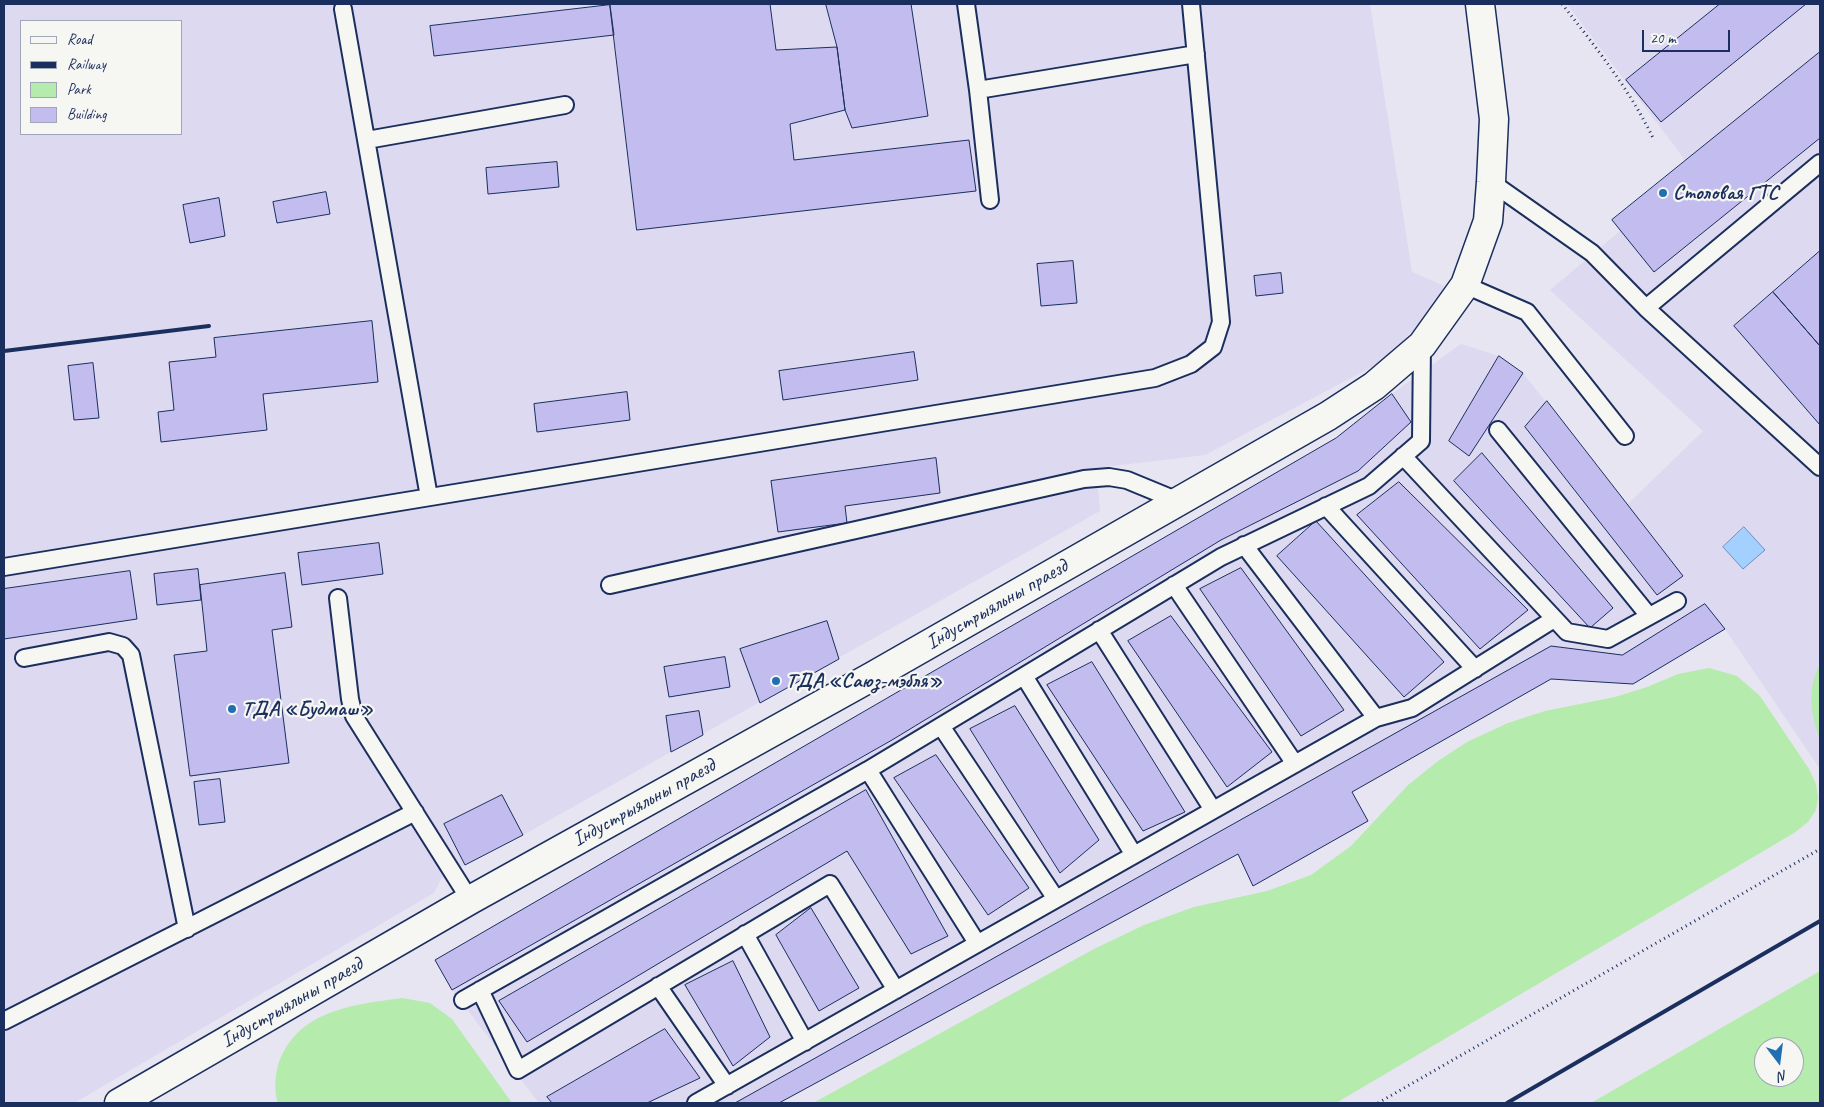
<!DOCTYPE html>
<html>
<head>
<meta charset="utf-8">
<style>
	body { margin:0 }
	#map { position:relative; width:1824px; height:1107px; overflow:hidden; background:#e7e5f1; font-family:Caveat,sans-serif }
	canvas { display:block }
	.frame { position:absolute; inset:0; border:5px solid #1b2f5e; pointer-events:none }
	.legend { position:absolute; left:20px; top:20px; width:162px; height:115px; box-sizing:border-box; background:#f6f6f2; border:1px solid #9ea6b7; margin:0; padding:6px 9px; list-style:none; font-size:15px; color:#1b2f5e }
	.legend li { display:flex; align-items:center; gap:10px; height:25px }
	.legend b { width:25px; border:1px solid #9ea6b7 }
	.north { position:absolute; left:1754px; top:1037px; width:50px; height:50px; box-sizing:border-box; background:#f6f6f2; border:1px solid #9ea6b7; border-radius:50%; rotate:165deg; font-size:14px; font-weight:700; line-height:20px; text-align:center; color:#1b2f5e }
	.north::after { content:''; display:block; margin:auto; width:18px; height:22px; background:#1f6fb2; clip-path:polygon(50% 0,100% 100%,50% 72%,0 100%) }
	.scale { position:absolute; left:1642px; top:30px; width:88px; height:22px; box-sizing:border-box; border:2px solid #1b2f5e; border-top:0; padding-left:6px; font-size:15px; line-height:18px; white-space:nowrap; color:#1b2f5e; -webkit-text-stroke:4px #f6f6f2; paint-order:stroke }
</style>
</head>
<body>
<div id="map">
<canvas width="1824" height="1107"></canvas>
<div class="frame"></div>
<ul class="legend">
<li><b style="height:6px;background:#f6f6f2"></b>Road</li>
<li><b style="height:6px;background:#1b2f5e"></b>Railway</li>
<li><b style="height:14px;background:#b5ebad"></b>Park</li>
<li><b style="height:14px;background:#c3bcee"></b>Building</li>
</ul>
<div class="north">N</div>
<div class="scale">20 m</div>
</div>
<script>
const ctx = document.querySelector('canvas').getContext('2d');
ctx.lineJoin = 'round';
function fill(path, color) {
  ctx.fillStyle = color;
  ctx.fill(path, 'evenodd');
}
function trace(path, color, width, dash) {
  ctx.strokeStyle = color;
  ctx.lineWidth = width;
  ctx.lineCap = dash ? 'butt' : 'round';
  ctx.setLineDash(dash || []);
  ctx.stroke(path);
}
function write(font, color, halo, rows, align = 'center') {
  ctx.font = font + ' Caveat,sans-serif';
  ctx.lineWidth = 4.5;
  ctx.setLineDash([]);
  ctx.textBaseline = 'middle';
  ctx.strokeStyle = halo;
  ctx.fillStyle = color;
  for (const [text, x, y, turn = 0] of rows) {
    ctx.save();
    ctx.translate(x, y);
    ctx.rotate((+turn || 0) * Math.PI / 180);
    ctx.textAlign = isNaN(turn) ? turn : align;
    if (halo) ctx.strokeText(text, 0, 0);
    ctx.fillText(text, 0, 0);
    ctx.restore();
  }
}
const built = new Path2D(`
	M4,4h1366l42,268 32,14 -13,25 -46,49 -180,95 -109,13 4,43 -577,324 -58,30 -24,14 -7,14 -360,210h-70zM21,21h160v113h-160z
	M1567,4h253v765l-95,-140 -92,55 -82,-5 -198,113 15,29 -115,65 -15,-32 -459,249h-240l-87,-113 -17,-30 901,-522 56,-44 69,-50 38,12 24,17 104,132 76,-74 -153,-141 70,-59 -8,-11 73,-60z`);
const green = new Path2D(`
	M1820,664v75c-10,-27 -13,-49 0,-75z
	M1709,668l28,8 23,20 49,73 7,15 2,13 -2,13 -8,12 -14,11 -458,270h-523l281,-154 50,-24 50,-18 73,-16 44,-16 40,-29 57,-61 30,-24 29,-19 41,-19 37,-12 70,-14 32,-10 31,-13z
	M1820,971v132h-229zM1764,1047h30v30h-30z
	M402,998l28,5 22,16 60,84h-234c-4,-10 -3,-27 0,-38 19,-55 74,-60 124,-67z`);
const water = new Path2D(`
	M1744,527l21,23 -22,19 -20,-22z`);
const building = new Path2D(`
	M610,4h160l6,46 61,-3 8,63 -55,14 4,36 175,-20 7,51 -339,39z
	M826,4h85l17,112 -76,12 -7,-18 -8,-63z
	M1720,4h86l-145,118 -35,-42z
	M610,5l4,30 -180,21 -4,-30z
	M1820,52v86l-166,134 -42,-52z
	M557,162l2,25 -71,7 -2,-26z
	M326,192l4,22 -53,9 -4,-21z
	M219,198l6,38 -35,7 -7,-38z
	M1820,251v95l-47,-54z
	M1073,261l4,42 -36,3 -4,-42z
	M1281,273l2,20 -27,3 -2,-20z
	M1773,292l47,54v79l-86,-99z
	M372,321l6,61 -115,12 4,36 -106,12 -3,-30 16,-2 -5,-48 47,-5 -2,-19z
	M914,352l4,28 -135,20 -4,-29z
	M1499,356l24,17 -54,83 -20,-15z
	M93,363l6,55 -25,2 -6,-54z
	M627,392l3,28 -93,12 -3,-28z
	M1392,394l19,28 -53,49 -137,69 -329,200 -440,250 -17,-30 901,-522z
	M1547,401l136,175 -26,19 -132,-168z
	M1482,453l131,155 -23,20 -136,-147z
	M936,458l4,35 -95,13 2,17 -69,9 -7,-51z
	M1399,482l129,128 -48,39 -123,-134z
	M1316,521l128,141 -40,35 -127,-141z
	M379,543l4,31 -81,11 -4,-32z
	M1241,568l103,142 -43,26 -101,-147z
	M198,569l3,31 -44,5 -3,-31z
	M130,571l7,48 -133,20v-50z
	M285,573l7,54 -20,3 17,133 -99,13 -16,-121 33,-4 -7,-66z
	M1705,604l20,25 -92,55 -82,-5 -199,113 16,29 -115,65 -15,-32 -459,249h-44l816,-457 71,9z
	M1171,616l101,136 -45,35 -99,-146z
	M827,621l12,38 -79,44 -20,-54z
	M725,657l5,30 -61,10 -5,-30z
	M1092,662l93,150 -42,19 -96,-146z
	M1015,706l84,134 -39,33 -90,-144z
	M699,711l4,24 -32,17 -5,-36z
	M936,755l93,133 -41,27 -94,-137z
	M220,779l5,43 -26,3 -5,-43z
	M866,790l82,146 -37,18 -64,-103 -320,191 -28,-41z
	M502,795l21,40 -58,30 -21,-41z
	M811,908l48,80 -40,23 -43,-76z
	M733,961l37,76 -37,29 -48,-81z
	M665,1029l35,49 -53,25h-95l-5,-6z`);
const path = new Path2D(`
	M1562,4c33,42 68,86 91,134
	M1378,1103l442,-254`);
const service = new Path2D(`
	M966,4l12,86
	M343,9l86,488
	M367,140l198,-35
	M1491,182l101,71 54,55 174,159
	M990,200l-12,-110 218,-36
	M1465,285l62,27 98,124
	M1646,308l174,-145
	M1498,430l151,186
	M1403,456l164,176 41,7 69,-38
	M1326,506l149,163
	M1244,545l132,173
	M4,567l1151,-189 36,-14 22,-17 8,-25 -30,-318
	M610,585l474,-106 25,-2 18,3 51,21
	M1174,585l121,179
	M338,598l12,101 4,17 116,184
	M1099,630l114,180
	M24,658l85,-16 14,4 8,9 56,274
	M1024,676l110,179
	M941,726l115,173
	M868,770l109,173
	M745,934l60,108
	M658,986l69,100
	M480,990l38,80 312,-186 66,106
	M463,1000l405,-230 353,-213 148,-71 52,-45 1,-96
	M4,1021l411,-209
	M696,1103l680,-385 36,-10 142,-89`);
const minor = new Path2D(`
	M119,1103l351,-203 403,-224 455,-260 46,-30 48,-41 43,-60 23,-64 3,-39 3,-63 -14,-115`);
const rail = new Path2D(`
	M4,351l205,-25
	M1507,1103l313,-182`);
const markers = [
	[1663,193,5,"#1f6fb2"],
	[776,681,5,"#1f6fb2"],
	[232,709,5,"#1f6fb2"]
];
const poiNames = [
	["Столовая ГТС",1673,193],
	["ТДА «Саюз-мэбля»",786,681],
	["ТДА «Будмаш»",242,709]
];
const streetNames = [
	["Індустрыяльны праезд",997,605,-30],
	["Індустрыяльны праезд",644,803,-29],
	["Індустрыяльны праезд",292,1003,-30]
];
fill(built, '#dcd9f0');
fill(green, '#b5ebad');
fill(water, '#a4d0ff');
trace(water, '#6d90bf', 1);
fill(building, '#c3bcee');
trace(building, '#1b2f5e', 1);
trace(service, '#1b2f5e', 20);
trace(minor, '#1b2f5e', 31);
trace(path, '#1b2f5e', 3, [1, 4]);
trace(service, '#f6f6f2', 16);
trace(minor, '#f6f6f2', 28);
trace(rail, '#1b2f5e', 4);
for (const [x, y, r, color] of markers) {
  const dot = new Path2D();
  dot.arc(x, y, r, 0, 2 * Math.PI);
  ctx.fillStyle = color;
  ctx.fill(dot);
  trace(dot, '#f6f6f2', 2);
}
write('bold 21px', '#1b2f5e', '#f6f6f2', poiNames, 'left');
write('21px', '#1b2f5e', '#f6f6f2', streetNames);
</script>
</body>
</html>
